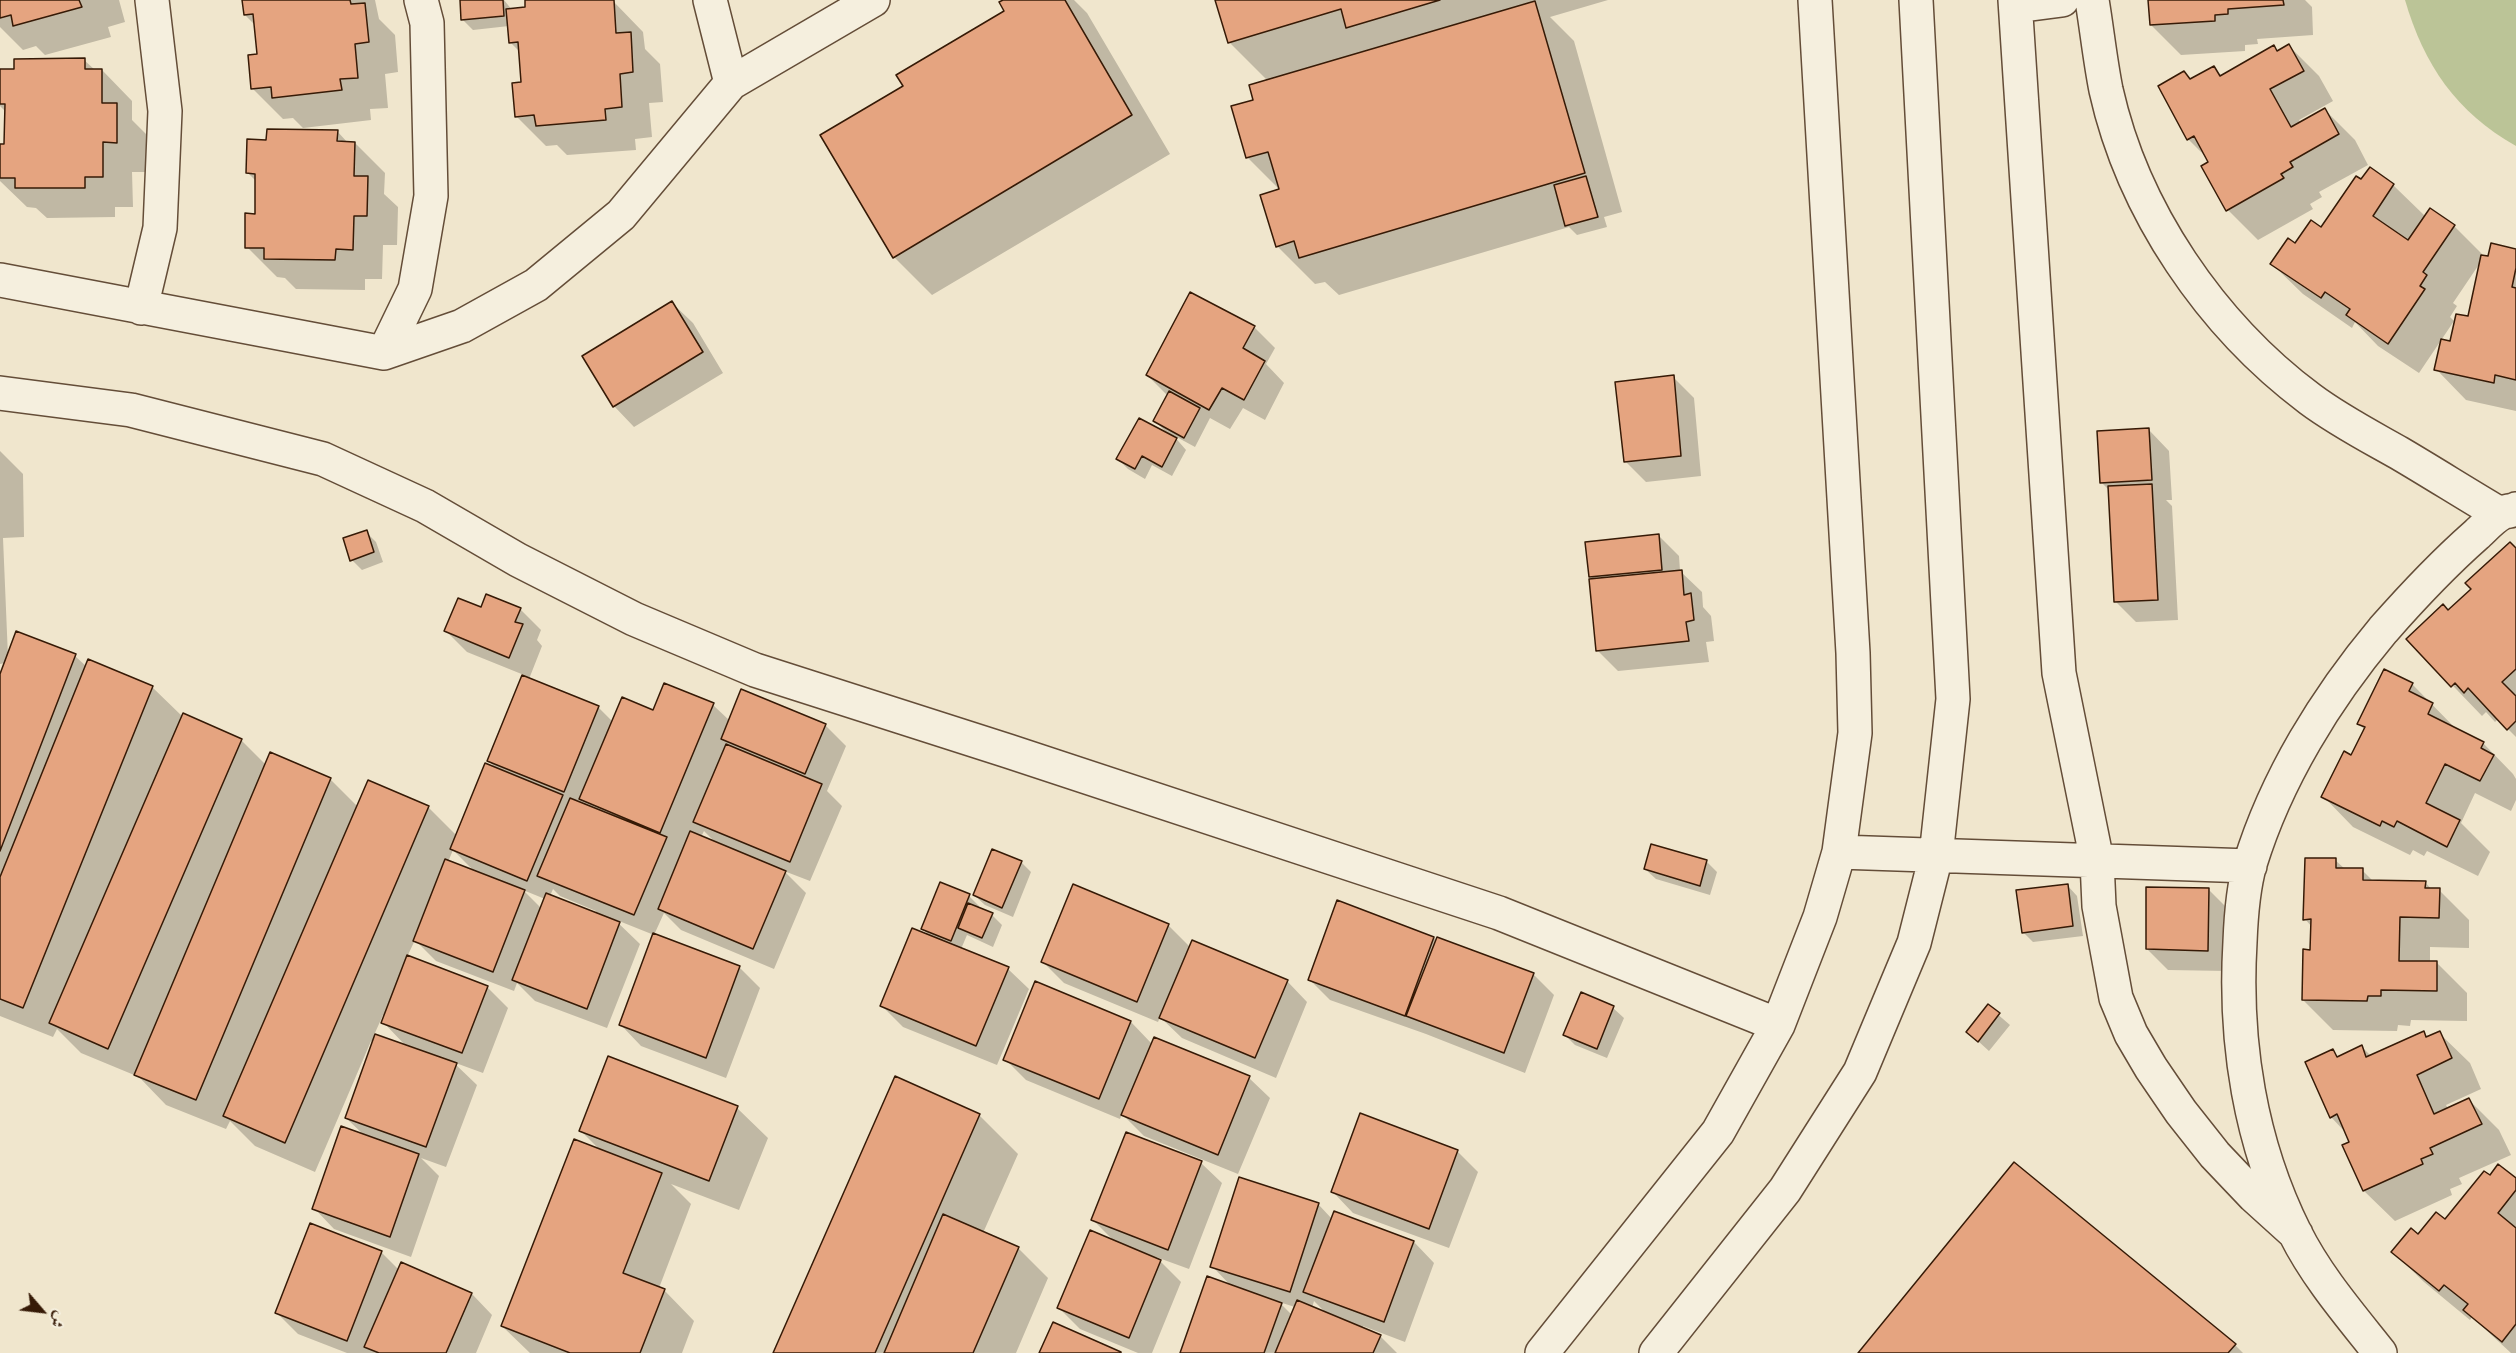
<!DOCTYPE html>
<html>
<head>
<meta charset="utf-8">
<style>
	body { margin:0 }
	#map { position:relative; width:2516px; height:1353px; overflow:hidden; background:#f0e6cd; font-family:"EB Garamond",Amiri,serif }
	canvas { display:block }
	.north { position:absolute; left:12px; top:1281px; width:60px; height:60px; -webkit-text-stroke:4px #f5efde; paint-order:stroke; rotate:118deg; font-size:16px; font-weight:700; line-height:24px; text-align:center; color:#361a06 }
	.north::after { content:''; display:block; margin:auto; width:21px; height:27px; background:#361a06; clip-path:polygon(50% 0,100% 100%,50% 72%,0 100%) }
</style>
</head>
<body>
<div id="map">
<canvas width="2516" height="1353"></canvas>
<div class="north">ش</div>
</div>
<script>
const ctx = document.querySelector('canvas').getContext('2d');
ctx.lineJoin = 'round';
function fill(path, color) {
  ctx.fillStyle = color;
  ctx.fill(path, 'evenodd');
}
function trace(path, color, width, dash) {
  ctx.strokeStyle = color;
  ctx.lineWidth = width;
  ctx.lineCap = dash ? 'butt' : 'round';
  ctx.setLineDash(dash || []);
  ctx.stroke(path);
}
const green = new Path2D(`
	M2405,0h111v146c-60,-34 -92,-81 -111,-146z`);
const shadow = new Path2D(`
	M0,0h119l6,22 -17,5 3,10 -66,18 -9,-9 -13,4 -23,-23z
	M243,0h132l4,19 16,16 3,37 -13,2 3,34 -18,1 1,11 -68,8 -10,-10 -10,1 -31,-31 6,-33 -3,-30 -10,-10z
	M475,0h29l8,10 15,-2 -1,-8 87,1 30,31 2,17 15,15 3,38 -14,1 3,34 -17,2 1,11 -69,5 -10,-10 -11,1 -30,-30 7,-32 -3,-32 -10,-10 -1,-16 -36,4 -11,-11z
	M1006,0h68l13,13 83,141 -238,141 -38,-38 11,-171 101,-74z
	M1217,0h391l-58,17 24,24 48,171 -18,5 3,10 -30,8 -8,-8 -230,68 -14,-13 -10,2 -38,-38 3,-56 -32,-32 -15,-51 21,-6 14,-20 -39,-39z
	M2150,0h155l7,7 1,28 -56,4 1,5 -13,1v6l-64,4 -30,-30z
	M2289,46l30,30 14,25 -34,19 2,3 24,-13 30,30 13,25 -49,27 3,5 -12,7 3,5 -55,31 -30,-30 -20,-51 -20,-20 -4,-66 7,7 22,-12 9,8 52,-29 5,5z
	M84,60l11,10h7l30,31v19l15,15v37h-15l1,35h-18v10l-68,1 -11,-10 -9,-1 -27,-26v-36h5l1,-33 -6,-6v-35z
	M337,131l11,12h7l30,30 -1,21 14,13 -1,38h-14l-1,34h-17v11l-69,-1 -11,-11 -8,-1 -30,-30 9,-32 1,-33 -9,-9 20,-32z
	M2370,169l23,16 33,32 28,9 31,31 31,-7v161l-50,-11 -30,-31 33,-51 13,-58 -29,43 4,3 -7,11 4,4 -35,52 -41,-27 -23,-24 -3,6 -49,-34 -31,-30 24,-19 25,-16z
	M672,303l21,20 30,50 -89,54 -20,-21z
	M1254,327l21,21 -9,16 18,19 -19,37 -22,-12 -13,21 -20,-11 -15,29 -22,-12 13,15 -14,26 -20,-11 -7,14 -17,-10 -10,-10 51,-24 -14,-14 13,-25 -21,-21z
	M1673,377l21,21 7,78 -55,6 -21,-21z
	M2149,430l20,21 3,49h-6l6,6 6,114 -42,2 -21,-21 -5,-110 -9,-9z
	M0,451l23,23 1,63 -21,1 5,119 67,-1 12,11 65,20 31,30 58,23 25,25 64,14 28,28 11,-25 59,25 29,29 41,-66 -10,-9 36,-86 -57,-23 -21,-21 36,-22h38l21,21 -4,10 5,6 -13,33 70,29 14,14 41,-10 59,-7 17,16 95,4 21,21 -19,45 15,15 -32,75 -26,-10 22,22 -32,76 -93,-39 -17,-17 -10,22 85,32 21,21 -34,90 -85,-32 -20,-21 33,-90 -40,-16 26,25 -33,84 -72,-27 -18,-18 -3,8 -78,-30 -21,-21 -8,17 80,30 21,21 -25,65 -30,-11 24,23 -31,82 -25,-9 18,18 -28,81 -77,-28 -20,-21 51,-72 -19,-18 27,-76 -2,-1 -56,131 -60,-26 -25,-25 -4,8 -60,-24 -27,-28 -58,-24 -24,-24 -4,8 -53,-21v-338l6,-15 -6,1zM704,831l13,13 -16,-7zM453,850l23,23 -28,-11zM553,889l7,7 36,15 -1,3 -45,-18zM523,890l22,9 -4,9zM383,1015l2,1 -2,6 24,25 -33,-12z
	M366,532l10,10 7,20 -21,8 -10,-10z
	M1658,535l21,21 1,15 22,21 1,15 8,9 3,25 -8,1 3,20 -91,9 -21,-21 -3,-70 -4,-4z
	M2516,550v187l-18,-18 -3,3 -9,-10 -4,4 -74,-77 41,-28z
	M2412,684l46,47 25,12 30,31 3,5v21l-5,11 -36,-18 -14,30 29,29 -12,24 -51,-25 -3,5 -11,-6 -3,5 -57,-28 -30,-31 29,-39 13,-27 -6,-6z
	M1652,846l55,16 10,10 -7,23 -54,-16 -11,-10z
	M2335,860l10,9 17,1 12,12h51l7,8h7l30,30v28l-39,-1v16h7l30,30v28l-56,-1 -1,6 -12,-1 -1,6 -64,-1 -30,-30 9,-49v-24l-7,-8z
	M1021,862l10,10 -18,45 -28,-12 -11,-10z
	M2067,885l10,11 6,40 -50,6 -10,-10z
	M2208,889l21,21 -1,61 -60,-1 -21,-21z
	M969,896l10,10 -1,3 14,6 10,10 -9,22 -26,-12 -6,14 47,20 21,20 -32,76 -94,-38 -21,-21 48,-69 -7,-8z
	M1168,925l22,22 97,34 20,21 -31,76 -94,-40 -22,-21 -2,5 -94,-39 -21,-21z
	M1434,938l3,3 96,33 21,21 -29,78 -99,-39 -96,-34 -20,-20z
	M1036,983l95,39 21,22 97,34 21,20 -32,76 -94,-38 -22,-22 -2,5 -94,-39 -21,-21z
	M1582,994l31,14 11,10 -17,40 -32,-13 -10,-10z
	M1988,1006l22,19 -21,26 -21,-19z
	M2423,1032l6,6 10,-5 31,30 11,26 -35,16 2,4 21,-9 30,30 12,25 -52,23 3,6 -12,5 2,6 -57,26 -31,-30 -20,-45 7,-3 -5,-10 -15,-16 1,-66 7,7 23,-11 9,9z
	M737,1108l31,30 -29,72 -68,-26 20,20 -32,84 5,2 30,31 -12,32h-152l-28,-27 99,-175 -20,-20z
	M979,1115l39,39 -35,79 35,15 30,30 -32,75h-241z
	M1457,1151l21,21 -29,76 -96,-35 -20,-21z
	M1201,1163l21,20 -33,86 -33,-12 25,25 -29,71h-14l-58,-24 -21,-21 57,-65 -23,-23z
	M2490,1177l26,3v173h-5l-39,-36 -2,3 -46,-38 -31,-30 52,-30z
	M1318,1204l14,15 3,-6 79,29 20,21 -29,79 -42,-16 -1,3 18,7 17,17h-215l50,-66 -20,-21zM1314,1301l14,14 -16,-7zM1279,1302l16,5 -3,8z
	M381,1252l18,18 73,24 20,21 -16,38h-129l-49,-19 -21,-21z
	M2235,1345l8,8h-383z`);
const building = new Path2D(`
	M0,0h79l3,7 -69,19 -2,-11 -11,3z
	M242,0h108l1,4 14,-1 4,39 -14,2 3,34 -18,1 2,11 -70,8 -1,-11 -20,2 -3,-34 9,-1 -4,-40 -9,1z
	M460,0h43l1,16 -43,4z
	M525,0h89l2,33 15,-1 2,40 -13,2 2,33 -17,2 1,11 -70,6 -2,-11 -19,2 -3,-34 9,-1 -3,-40 -9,1 -3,-34 19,-2z
	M1003,0h62l67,115 -239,143 -73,-123 83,-49 -7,-11 108,-64 -5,-9z
	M1215,0h225l-94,28 -5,-19 -113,34z
	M2148,0h135l1,5 -56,4v5l-13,1v6l-65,4z
	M1535,1l50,172 -286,85 -5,-17 -18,6 -16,-52 19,-6 -11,-37 -22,6 -15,-52 22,-6 -4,-15z
	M2289,44l15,27 -34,18 21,38 34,-19 14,26 -49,28 3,5 -12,7 3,4 -58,33 -25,-45 7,-4 -14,-26 -7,4 -29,-54 26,-15 6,8 24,-13 6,10 54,-31 3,6z
	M85,58v11h17v34h15v40l-14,-1v35h-18v11h-70v-10h-15v-34h4l1,-40h-5v-35h14v-10z
	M267,129l71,1 -1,11 18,1 -1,34h14l-1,40h-13l-1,34 -17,-1 -1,11 -71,-1v-11h-19v-35l10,1v-40l-9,-1 1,-34 19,1z
	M2370,167l24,17 -21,32 35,24 22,-32 25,17 -32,47 4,3 -7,11 5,3 -37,55 -42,-29 4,-6 -25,-17 -4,6 -51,-34 18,-26 7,5 16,-23 10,7 35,-51 5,3z
	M1586,176l12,41 -33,9 -11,-41z
	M2491,243l25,6v19l-4,19 4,1v92l-21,-5 -1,8 -60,-13 7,-31 9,2 6,-27 12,2 13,-61 7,1z
	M1190,292l65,34 -12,22 22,13 -21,39 -22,-12 -13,22 -63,-35z
	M672,301l31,51 -90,55 -31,-51z
	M1674,375l7,81 -57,6 -9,-80z
	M1169,391l31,17 -16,30 -31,-17z
	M1139,418l38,20 -15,29 -20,-11 -7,13 -19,-10z
	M2149,428l3,52 -52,3 -3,-52z
	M2152,484l6,116 -44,2 -6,-116z
	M367,530l7,22 -24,9 -7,-23z
	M1659,534l3,36 -73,7 -4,-35z
	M2510,542l6,6v121l-14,13 14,14v25l-9,9 -39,-42 -4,5 -9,-10 -4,4 -45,-48 37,-35 5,6 23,-21 -6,-6z
	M1682,570l2,25 7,-2 3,27 -8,2 3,19 -93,10 -7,-72z
	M486,594l35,14 -6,14 8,2 -14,34 -65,-27 14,-33 23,9z
	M16,631l60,23 -76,197v-177z
	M88,659l65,27 -130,322 -23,-9v-122z
	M2384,669l29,14 -4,8 24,12 -5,11 56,28 -3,6 13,7 -14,26 -35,-17 -19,39 34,17 -13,27 -50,-26 -3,6 -12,-6 -2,5 -59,-29 23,-46 7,4 14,-28 -8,-3z
	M522,675l77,31 -35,86 -77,-31z
	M664,683l50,20 -54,130 -81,-34 43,-102 31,13z
	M741,689l85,35 -21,50 -84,-35z
	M183,713l59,26 -134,310 -59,-26z
	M726,744l96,40 -32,78 -97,-40z
	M270,752l61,26 -135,322 -62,-25z
	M485,763l78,32 -36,86 -77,-32z
	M368,780l61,26 -144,337 -62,-27z
	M570,798l97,39 -33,78 -97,-39z
	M690,831l96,40 -33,78 -95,-40z
	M1651,844l56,16 -7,26 -56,-17z
	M992,849l30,12 -20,47 -29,-13z
	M2305,858h31v10h27v12l63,1 -1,7h15l-1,30 -39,-1 -1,44h38v30l-56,-1v6h-13l-1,5 -65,-1 1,-51 7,1 1,-31 -8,1z
	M445,859l80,31 -32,82 -80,-31z
	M940,882l30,12 -19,47 -30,-12z
	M1073,884l96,40 -32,78 -96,-40z
	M2068,884l5,42 -51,7 -6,-43z
	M2146,887l63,1 -1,63 -62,-2z
	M546,893l74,29 -33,87 -75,-29z
	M1337,900l97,37 -29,79 -97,-36z
	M968,903l25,10 -11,25 -24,-10z
	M912,928l97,39 -33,79 -96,-40z
	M653,933l87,33 -34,92 -87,-33z
	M1437,937l97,36 -30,80 -98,-37z
	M1192,940l96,40 -33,78 -96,-40z
	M407,955l81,31 -26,67 -81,-30z
	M1035,981l96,40 -32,78 -96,-39z
	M1581,992l33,14 -17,43 -34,-14z
	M1988,1004l12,9 -22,29 -12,-10z
	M2424,1031l2,6 14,-6 12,27 -35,17 17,39 35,-16 13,26 -52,24 3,6 -12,5 2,5 -60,27 -21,-46 7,-3 -12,-28 -7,4 -25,-56 28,-13 4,8 25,-12 4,12z
	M375,1034l82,29 -31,84 -81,-29z
	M1154,1037l96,39 -32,79 -97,-40z
	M608,1056l130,50 -29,75 -130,-50z
	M895,1076l85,38 -105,239h-102z
	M1360,1113l98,37 -29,79 -98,-37z
	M341,1126l78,28 -29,83 -78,-28z
	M1126,1132l76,29 -34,89 -77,-30z
	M574,1139l88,34 -39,100 42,16 -25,64h-70l-69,-27z
	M2014,1162l222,182 -8,9h-370z
	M2498,1164l18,14v12l-18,23 18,15v96l-14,18 -39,-32 5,-6 -24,-19 -5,6 -48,-39 20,-24 7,6 18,-22 9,7 39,-48 6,4z
	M1239,1177l80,26 -29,89 -80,-25z
	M1334,1211l80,30 -30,81 -81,-30z
	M943,1214l76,33 -46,106h-89z
	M310,1223l72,28 -35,90 -72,-28z
	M1090,1230l71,30 -32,78 -72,-30z
	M401,1262l71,31 -26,60h-67l-15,-6z
	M1207,1276l75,27 -18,50h-84z
	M1297,1300l84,35 -8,18h-98z
	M1053,1322l68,30v1h-82z`);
const minor = new Path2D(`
	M710,0l21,83
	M2015,0l44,673 38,188 2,45 17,92 15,36 20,34 30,44 34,43 39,41 42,38
	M2092,0c5,30 8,60 14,90 27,121 105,235 204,309 28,21 59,37 89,54 34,20 67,41 101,61
	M2016,6l46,-6
	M0,280l384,73 78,-27 74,-41 85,-70 110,-132 142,-83
	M141,308l19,-80 5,-117 -13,-111
	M384,353l31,-64 16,-93 -4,-173 -6,-23
	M0,393l131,17 192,49 102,47 93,54 116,59 121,51 253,81 491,162 279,112
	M1839,852l411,14
	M1542,1353l176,-221 60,-107 42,-108 19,-65 16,-119 -2,-80 -38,-653
	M1656,1353l129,-163 75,-118 54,-129 22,-87 17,-157 -37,-699
	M2380,1353c-30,-38 -63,-76 -85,-120 -45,-90 -61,-191 -55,-291 1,-26 3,-54 10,-78 26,-85 76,-166 133,-234 29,-33 59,-65 93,-95 7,-6 16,-17 26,-22 4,-2 10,-2 14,-4`);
fill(green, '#bbc497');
fill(shadow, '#0003');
fill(building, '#e5a480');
trace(building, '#361a06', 1.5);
trace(minor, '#644d38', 36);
trace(minor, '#f5efde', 33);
</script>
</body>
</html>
